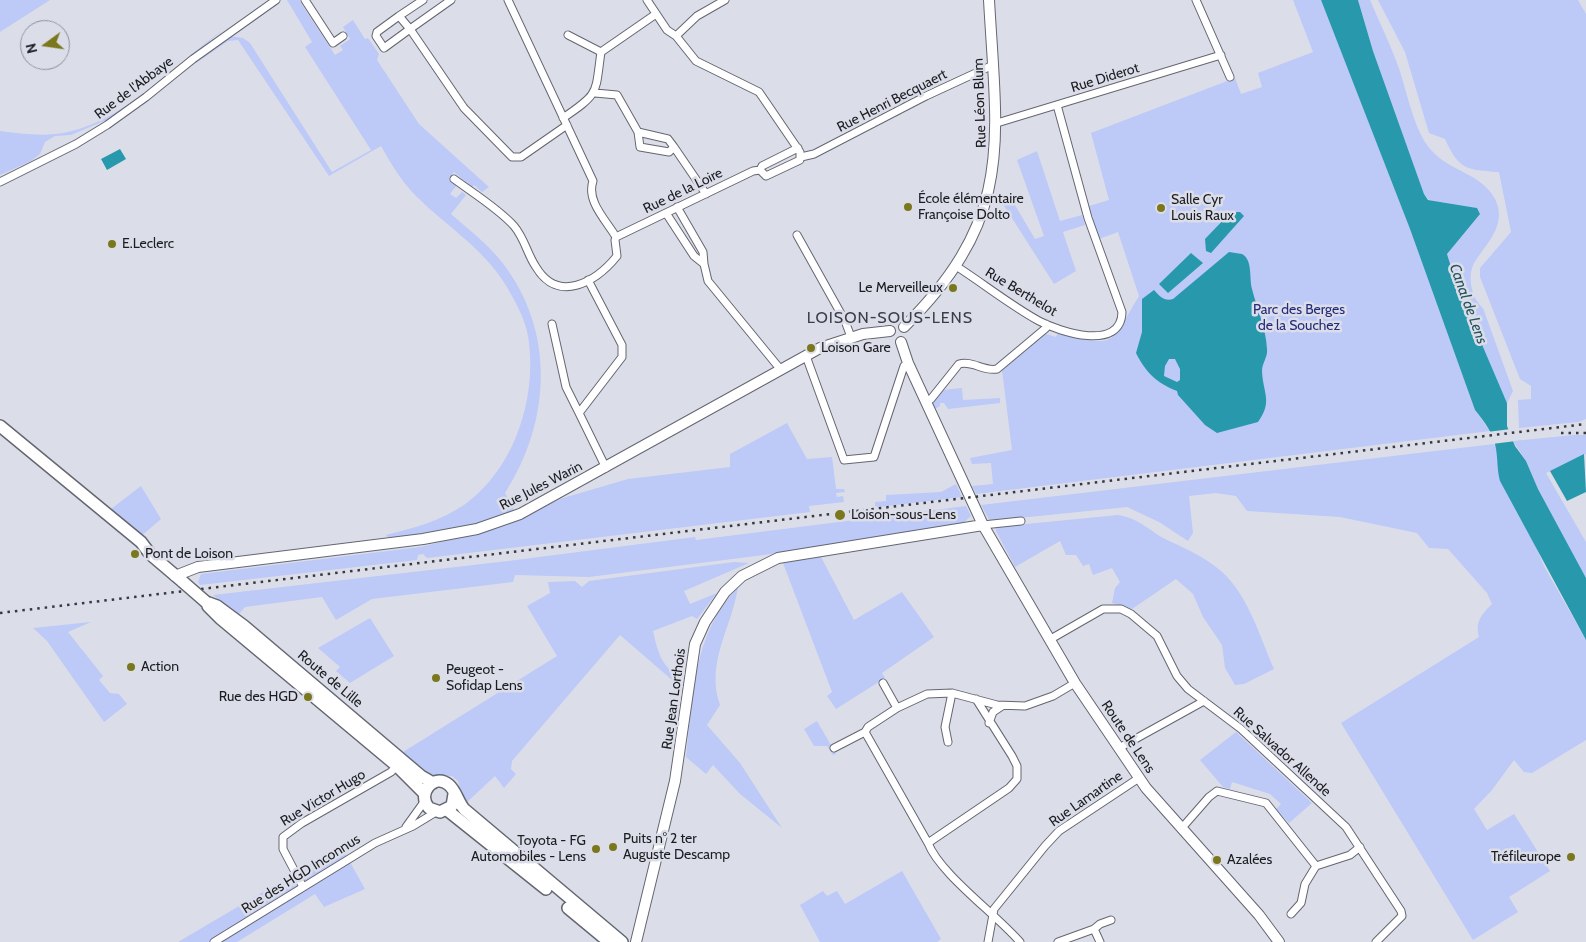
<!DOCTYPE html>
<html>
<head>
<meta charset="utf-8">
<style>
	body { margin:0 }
	#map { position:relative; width:1586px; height:942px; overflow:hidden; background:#dbdee9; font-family:Cabin,sans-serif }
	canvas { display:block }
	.north { position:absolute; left:20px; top:20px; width:50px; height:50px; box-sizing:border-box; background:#dbdee9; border:1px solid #8f9199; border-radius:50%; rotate:256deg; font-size:14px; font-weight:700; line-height:20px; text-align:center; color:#1c1d21 }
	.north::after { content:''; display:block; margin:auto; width:18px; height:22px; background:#7b771c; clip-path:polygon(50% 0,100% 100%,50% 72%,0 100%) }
</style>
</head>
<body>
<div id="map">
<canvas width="1586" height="942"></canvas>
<div class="north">N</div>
</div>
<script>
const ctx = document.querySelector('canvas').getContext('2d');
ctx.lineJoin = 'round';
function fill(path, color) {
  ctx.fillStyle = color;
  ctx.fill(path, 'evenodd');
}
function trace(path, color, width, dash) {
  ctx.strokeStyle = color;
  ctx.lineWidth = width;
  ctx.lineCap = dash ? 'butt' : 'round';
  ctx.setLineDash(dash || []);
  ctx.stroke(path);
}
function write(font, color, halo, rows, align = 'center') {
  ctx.font = font + ' Cabin,sans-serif';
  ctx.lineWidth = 5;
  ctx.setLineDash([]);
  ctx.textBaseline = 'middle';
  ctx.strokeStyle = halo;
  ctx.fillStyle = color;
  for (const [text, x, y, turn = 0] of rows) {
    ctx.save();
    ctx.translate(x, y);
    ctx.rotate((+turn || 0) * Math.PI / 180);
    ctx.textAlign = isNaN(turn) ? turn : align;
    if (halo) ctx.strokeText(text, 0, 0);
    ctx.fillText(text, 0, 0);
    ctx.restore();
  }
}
const green = new Path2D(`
	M0,0h50l-50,32z
	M287,0h12l36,55 8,-5 -3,-4 10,-7 -7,-12 10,-7 12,19 3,-1 11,16 -2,6 42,64 70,63 -7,5 -8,-7 -2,2 -18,-15 -5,6 8,7 -7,9 6,4 6,-6 4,3 -15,19c17,15 36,29 50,47 55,69 50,161 4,232l9,17 -38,15 -87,14 -3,-4c28,-7 54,-14 78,-30 51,-36 74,-109 64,-169 -3,-18 -14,-37 -23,-52 -22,-36 -60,-59 -89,-88 -14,-14 -25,-32 -35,-50l-52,30 -91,-136 -10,1 -39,27 41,-32 13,2 7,5 82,129 39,-22 -66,-103 7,-5z
	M1293,0h28l89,229 65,181 15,21 -514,63 -4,-8 21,-2 -2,-21 -19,1 -2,-6 42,-8 -10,-80 41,-37 13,4 2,-5c60,17 51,13 81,-36l-21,-64 -19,7 -10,-33 20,-6 -18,-67 144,-55 6,16 21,-7 -4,-14 55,-21z
	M1358,0h12c9,21 19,42 27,63 10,26 16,68 35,88 18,20 50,23 63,48 12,24 -6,42 -19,61 -10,13 -5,38 7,48l30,83 -6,12 -50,-117 -10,-32 30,-46 -48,-8 -5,-6 -51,-143z
	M1378,0h200l8,14v405l-8,3 -59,6 -1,-28 13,-1v-13l-11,-7 -40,-102v-9l31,-36 -12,-60c-32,-2 -40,-2 -54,-33l-16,-6 -24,-81z
	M223,30l-73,60 -39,28 -40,17 -16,1 -10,6 -5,12 -9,7 -31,14v-44c22,3 46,6 68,1 61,-14 107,-68 155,-102z
	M1037,151l23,70 22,-6 3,10 -22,7 13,39 -22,13 -53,-83 8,-6 26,44 9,-3 -27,-76z
	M962,388l1,12 37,-2v5l-52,6 -4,-6h-4v3l-5,3 -3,-6 10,-13z
	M787,423l20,36 25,-2 4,32h8l1,3 -9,1 1,4 6,-1 1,6 -35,4 1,6 -383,46 -4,-4 -5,1 -1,5 -217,25 -2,-3 3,-8 219,-27 63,-15 80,-34 65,-19 102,-12v-13z
	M1574,435h12v19l-40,19 40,69v36l-48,-89 -12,-28 -13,-20z
	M1494,444l50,122 42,74v100l-54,33 -8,-1 -10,-12 -22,30 -18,19 13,21 27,-16 36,57 -41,26 9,15 -45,28 -132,-217 138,-86c-4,-15 2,-22 13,-33l-5,-11 -39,-44 -19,-1 -12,-15 -77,-16 -93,-6 -11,-15 -20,-3 -27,3 4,37 -5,8 -29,-19 -32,-15 -137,14 -9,-16z
	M956,484l6,13 -83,10 -4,-1v-4l11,-1v-6l55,-3z
	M141,486l20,33 -21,18 -29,-26v-2z
	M966,506l5,10 -9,8 -198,31 -175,22 -74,-2 -2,7 -141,17 -36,21 -14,-23 -77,10 -7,8 -25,-20 295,-34 187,-24 1,3z
	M1118,515c22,4 29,14 47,24 17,8 36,16 51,28 31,23 43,68 58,102l-30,15 -9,1 -10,-17 -3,-23 -19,-28 -10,-23 -17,-15 -44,30 -20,-6 3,-15 5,-6 -8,-14 -19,7 -4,-11 -6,2 -7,-11h-10l-6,-14 -45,26 -19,-36v-4z
	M820,555l34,65 48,-28 32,45 -52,36 3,5 -49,31 -9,-13 5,-4 -49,-129h-5z
	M734,562l15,1 -65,28 6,13 27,-11 -20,26 -5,-3 -39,15c4,17 8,39 28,44l-2,11 -59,-51 -108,126 -1,8 5,5 -12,14 -9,-12 -31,29 -6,-24 -6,-5 -23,1 -26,-25 154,-96 -30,-50 23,-13 -2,-11 27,-1 7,6 7,-6z
	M738,587c-6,41 -33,75 -18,118l-13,20 33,38 42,65 -42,-34 -27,-29 -7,9 -20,-17c7,-61 7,-124 52,-170z
	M370,618l24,38 -44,27 -14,-12 4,-4 -22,-19z
	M91,622l-23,10 35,44 -4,4 11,13 9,1 8,10 -23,18 -57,-81 -14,-13z
	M817,721l19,33 -3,1 -6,-9h-13l-10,-17z
	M1236,732l76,71 -23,20 -13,-14 5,-5 -11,-10 -38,-12 -2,7 -7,-2 -23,-27z
	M341,846l24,43 -41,18 -9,-13 -78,48h-59z
	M902,871l39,68 -4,3h-117l-20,-37 23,-14 4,5 10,-5 8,13z`);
const water = new Path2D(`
	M1321,0h37l15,51 51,143 4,6 49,8 3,6 -33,40 10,32 50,117v23l8,20 11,15 12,28 48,89v62l-86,-159c-3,-11 -2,-20 -4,-32 -2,-15 -12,-28 -21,-39l-65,-181z
	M120,149l6,10 -19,11 -6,-11z
	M1231,212h9l4,4 -33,37 -5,-2 -1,-12z
	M1229,252l13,2c11,6 7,24 10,35 5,20 14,39 15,60 1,8 -5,14 -5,22 1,23 11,30 -4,51l-41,11 -12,-8 -27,-30 -1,-4c-20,-8 -31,-18 -41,-38l6,-21v-33l12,-9c5,6 11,12 19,9zM1169,359h6l5,10v11l-3,2 -13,-6 1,-10z
	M1191,253l12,10 -35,30 -9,-9z
	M1584,454l2,38 -19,9 -17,-30z`);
const pier = new Path2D(`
	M1511,429l5,12 -24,3 -5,-12z`);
const street = new Path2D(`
	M305,0l28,43 10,-7
	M423,0l-24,16 11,13 41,-29
	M508,0l85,181c-7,20 13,39 23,56
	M647,0l20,30 9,6 20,25 63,31 41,60v8l-34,16 -6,-6 2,-4 36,-18
	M1196,0l34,77
	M399,16l-22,16 -1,4 8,12 26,-19 54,79 48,49h9l46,-32
	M568,35l33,17
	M676,36l21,-20 28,-16
	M595,93l22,2 21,37 30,7 6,8 -5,5 -29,-5 -2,-15
	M563,118c37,-25 32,-24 38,-66l55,-38
	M997,123l224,-68
	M674,147l32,47
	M801,157l13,-3 112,-58 67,-31
	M454,179c19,14 45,30 60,47 11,13 13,28 22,41 22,37 60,15 81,-11l-2,-16 1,-3
	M0,182l76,-38 31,-19 39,-28 47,-38 83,-59
	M666,213l28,43 10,8 -1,-12 -26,-45
	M797,235l48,86 6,16
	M616,237l137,-66 7,-1
	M704,264l4,17 73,89
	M956,266c28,18 54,39 83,55 21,11 82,31 83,-9l-34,-94 -31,-113
	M588,280l34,65v12l-43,56 27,55
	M552,324l14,63 13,26
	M806,356l38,104 30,-3 30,-91 4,-3
	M926,402l5,-3 28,-35c13,-4 25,8 38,5l49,-41v-4
	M983,525l38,-4
	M1049,640l54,-31h18l10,5 26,22 20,40 11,13 53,40 105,98 55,84 1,5 -26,26
	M883,683l14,25
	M989,723l4,-11 9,-6
	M865,732l63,111 81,-55 8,-9v-13l-5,-10 -36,-57
	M948,742l-3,-15 7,-34
	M834,748l31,-16 3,-5 29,-19 30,-14 25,-1 45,12 28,1 28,-10 22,-13
	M1119,748l85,-47
	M406,827l18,-25
	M1181,829l28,-32 8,-6 49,12 50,63
	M928,843c12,31 68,71 92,99
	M303,887l-20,-38v-12l19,-14 89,-51 6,-6
	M1291,914l10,-11 4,-19 11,-18 34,-11 10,-8
	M1094,929l6,13
	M214,942l161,-99 38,-17 23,-14
	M988,942l6,-33 51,-63 14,-15 80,-53
	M1058,942l36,-13 6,-5 11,-4`);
const secondary = new Path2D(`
	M904,327c111,-110 93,-184 85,-327
	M901,342l7,21 75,162 92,158 71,105 113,127 20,27
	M175,576l23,-9 225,-28 54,-10 43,-15 300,-166 43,-14 27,-3
	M636,942l39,-161 20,-137 10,-22 20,-30 17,-16 36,-18 205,-33`);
const primary = new Path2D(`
	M0,426l141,116 9,12 33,28
	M206,602l11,4 27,20 177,150 12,7
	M208,606l13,13 176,147 27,27
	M454,794l-2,12 -12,6 -11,-4c-13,-14 5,-36 20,-23 7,6 9,17 15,24l158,133
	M447,810l99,79
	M568,908l41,34`);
const rail = new Path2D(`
	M1561,433h25
	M0,613l1586,-189`);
const primaryBridge = new Path2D(`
	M183,582l23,20`);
const markers = [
	[908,207,5,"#7b771c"],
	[1161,208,5,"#7b771c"],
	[112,244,5,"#7b771c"],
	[953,288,5,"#7b771c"],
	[811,348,5,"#7b771c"],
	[840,515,6,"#7b771c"],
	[135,554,5,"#7b771c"],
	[131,667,5,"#7b771c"],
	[436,678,5,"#7b771c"],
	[308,697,5,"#7b771c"],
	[613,847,5,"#7b771c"],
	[596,849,5,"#7b771c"],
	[1571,857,5,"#7b771c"],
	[1217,860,5,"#7b771c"]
];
const streetNames = [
	["Rue Diderot",1105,78,-17],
	["Rue de l'Abbaye",134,88,-37],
	["Rue Henri Becquaert",892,101,-27],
	["Rue Léon Blum",980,103,-92],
	["Rue de la Loire",683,191,-26],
	["Rue Berthelot",1021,292,31],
	["Rue Jules Warin",541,486,-27],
	["Route de Lille",330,679,40],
	["Rue Jean Lorthois",674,699,-82],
	["Route de Lens",1128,737,56],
	["Rue Salvador Allende",1282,752,42],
	["Rue Victor Hugo",323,798,-31],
	["Rue Lamartine",1086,799,-35],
	["Rue des HGD Inconnus",301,874,-32]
];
const poiNames = [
	["École élémentaire",918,199],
	["Françoise Dolto",918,215],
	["Salle Cyr",1171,200],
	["Louis Raux",1171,216],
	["E.Leclerc",122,244],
	["Le Merveilleux",943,288,"right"],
	["Loison Gare",821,348],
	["Loison-sous-Lens",851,515],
	["Pont de Loison",145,554],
	["Action",141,667],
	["Peugeot -",446,670],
	["Sofidap Lens",446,686],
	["Rue des HGD",298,697,"right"],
	["Puits n° 2 ter",623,839],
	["Auguste Descamp",623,855],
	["Toyota - FG",586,841,"right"],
	["Automobiles - Lens",586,857,"right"],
	["Tréfileurope",1561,857,"right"],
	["Azalées",1227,860]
];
const parkNames = [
	["Parc des Berges",1299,310],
	["de la Souchez",1299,326]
];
const waterNames = [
	["Canal de Lens",1468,304,70]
];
const quarterNames = [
	["LOISON-SOUS-LENS",890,318]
];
fill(green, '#bdc9f7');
fill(water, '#2898ad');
fill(pier, '#dbdee9');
trace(street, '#646670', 9);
trace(secondary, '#646670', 12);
trace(primary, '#646670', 14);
trace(street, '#fff', 7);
trace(secondary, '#fff', 10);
trace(primary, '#fff', 11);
trace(rail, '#38393e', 2.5, [2.5, 5]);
trace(primaryBridge, '#646670', 14, []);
trace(primaryBridge, '#fff', 11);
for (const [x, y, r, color] of markers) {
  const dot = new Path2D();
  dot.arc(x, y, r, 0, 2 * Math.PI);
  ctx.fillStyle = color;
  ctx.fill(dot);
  trace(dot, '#dbdee9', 2);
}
write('14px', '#1c1d21', '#dbdee9', streetNames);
write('14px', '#1c1d21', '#dbdee9', poiNames, 'left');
write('14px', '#252b79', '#dbdee9', parkNames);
write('italic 15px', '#27555e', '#dbdee9', waterNames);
ctx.letterSpacing = '1px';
write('16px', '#3c3e47', '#dbdee9', quarterNames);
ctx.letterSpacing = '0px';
</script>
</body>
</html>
